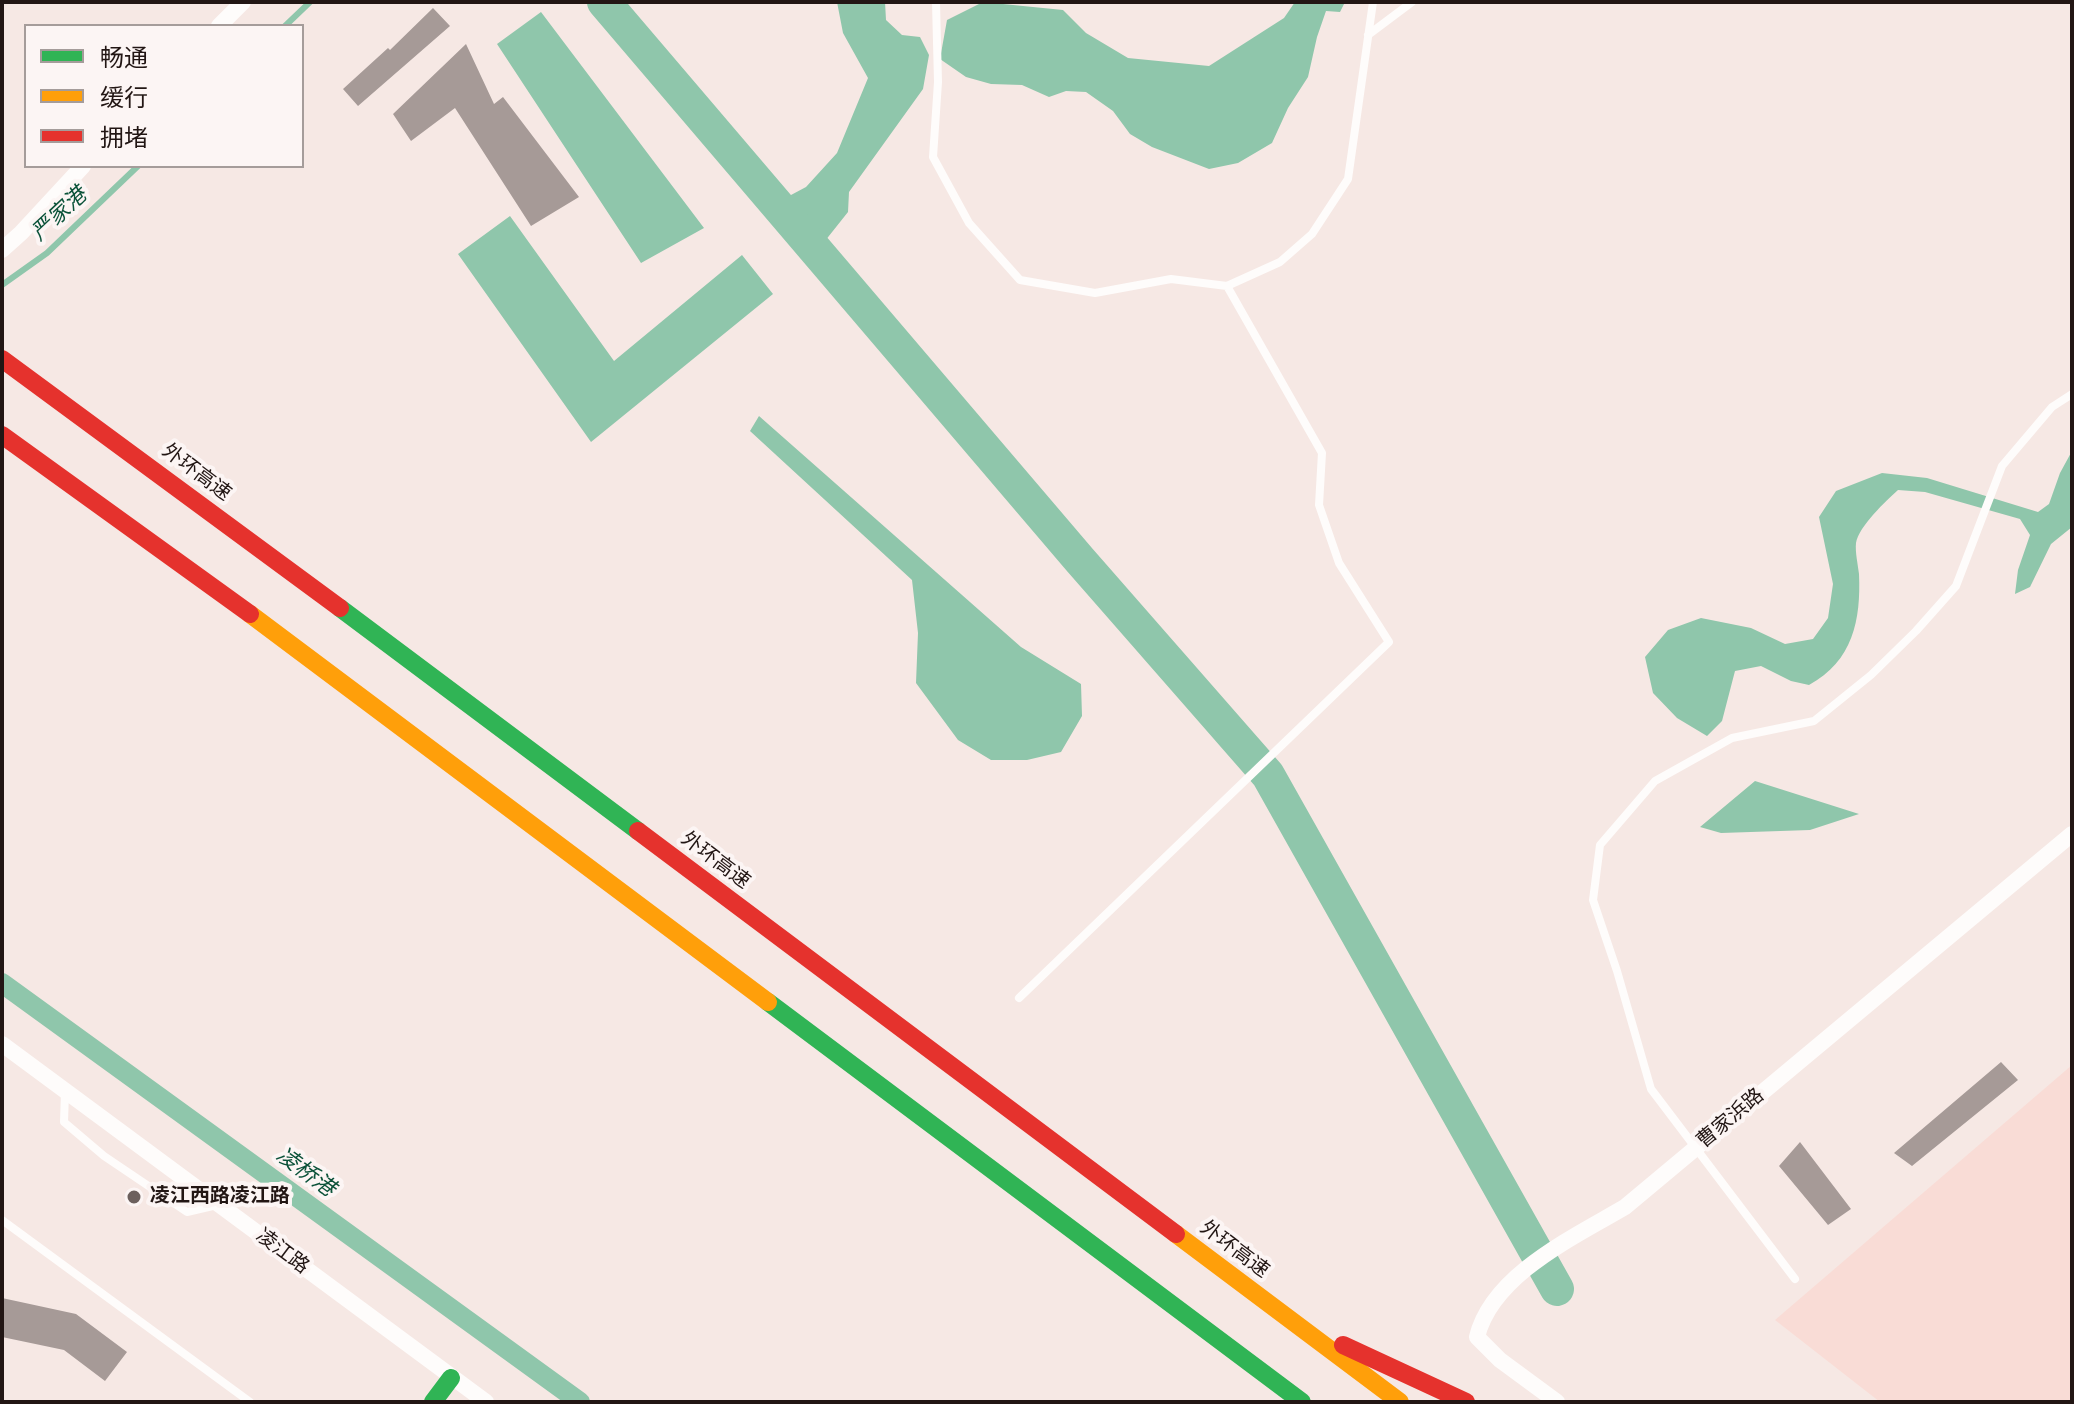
<!DOCTYPE html>
<html>
<head>
<meta charset="utf-8">
<style>
	body { margin:0 }
	#map { position:relative; width:2074px; height:1404px; overflow:hidden; background:#f6e8e4; font-family:Poppins,"Noto Sans SC",sans-serif }
	canvas { display:block }
	.frame { position:absolute; inset:0; border:4px solid #221614; pointer-events:none }
	.legend { position:absolute; left:24px; top:24px; width:280px; height:144px; box-sizing:border-box; background:#fcf5f4; border:2px solid #a59c9a; margin:0; padding:10px 14px; list-style:none; font-size:24px; color:#221614 }
	.legend li { display:flex; align-items:center; gap:16px; height:40px }
	.legend b { width:40px; border:2px solid #a59c9a }
</style>
</head>
<body>
<div id="map">
<canvas width="2074" height="1404"></canvas>
<div class="frame"></div>
<ul class="legend">
<li><b style="height:10px;background:#30b455"></b>畅通</li>
<li><b style="height:10px;background:#ff9f0a"></b>缓行</li>
<li><b style="height:10px;background:#e5322d"></b>拥堵</li>
</ul>
</div>
<script>
const ctx = document.querySelector('canvas').getContext('2d');
ctx.lineJoin = 'round';
function fill(path, color) {
  ctx.fillStyle = color;
  ctx.fill(path, 'evenodd');
}
function trace(path, color, width, dash) {
  ctx.strokeStyle = color;
  ctx.lineWidth = width;
  ctx.lineCap = dash ? 'butt' : 'round';
  ctx.setLineDash(dash || []);
  ctx.stroke(path);
}
function write(font, color, halo, rows, align = 'center') {
  ctx.font = font + ' Poppins,"Noto Sans SC",sans-serif';
  ctx.lineWidth = 8;
  ctx.setLineDash([]);
  ctx.textBaseline = 'middle';
  ctx.strokeStyle = halo;
  ctx.fillStyle = color;
  for (const [text, x, y, turn = 0] of rows) {
    ctx.save();
    ctx.translate(x, y);
    ctx.rotate((+turn || 0) * Math.PI / 180);
    ctx.textAlign = isNaN(turn) ? turn : align;
    if (halo) ctx.strokeText(text, 0, 0);
    ctx.fillText(text, 0, 0);
    ctx.restore();
  }
}
const built = new Path2D(`
	M2072,1065v337h-192l-105,-82z`);
const water = new Path2D(`
	M837,2h48l1,18 16,15 18,2 9,18 -6,34 -74,103 -1,20 -31,39 -41,-48 30,-16 31,-34 31,-75 -25,-45z
	M983,2l80,8 23,23 42,25 81,8 75,-48 11,-16h50l-5,10 -14,-1 -9,26 -9,40 -20,31 -16,35 -34,20 -29,6 -57,-22 -22,-13 -17,-23 -27,-19 -20,-1 -17,6 -27,-12 -31,-1 -25,-7 -26,-18 7,-39z
	M541,12l163,216 -63,35 -144,-219z
	M510,216l104,145 128,-106 31,39 -182,148 -133,-188z
	M759,416l262,231 60,37 1,32 -21,36 -34,8h-36l-33,-20 -42,-57 2,-50 -6,-53 -162,-149z
	M2072,451v76l-21,17 -21,43 -15,7 3,-24 12,-35 -10,-16 -95,-27 -27,-2c-12,11 -39,36 -42,53 -1,9 2,22 3,31 2,46 -6,87 -50,111l-18,-4 -30,-15 -26,5 -13,50 -15,15 -30,-18 -24,-25 -8,-36 23,-27 33,-12 50,10 34,16 28,-5 15,-21 5,-34 -14,-67 17,-26 46,-18 45,5 111,34 11,-8 11,-31z
	M1755,781l104,33 -49,16 -89,3 -21,-6z`);
const stream = new Path2D(`
	M285,26l25,-24
	M2,285l45,-32 91,-87`);
const canal = new Path2D(`
	M2,983l578,419`);
const river = new Path2D(`
	M604,2l475,557 189,216 289,514`);
const building = new Path2D(`
	M433,8l17,18 -92,80 -15,-17 45,-41 2,2z
	M466,44l28,60 9,-7 76,100 -48,29 -76,-118 -44,33 -18,-27z
	M2001,1062l17,18 -106,86 -18,-13z
	M1800,1142l51,67 -23,16 -49,-59z
	M2,1298l74,16 51,38 -22,29 -41,-31 -62,-13z`);
const lane = new Path2D(`
	M936,2l2,80 -5,75 36,66 51,57 75,13 76,-14 56,7 95,167 -3,52 20,58 50,79 -370,356
	M1368,35l44,-33
	M1227,286l53,-24 32,-28 36,-55 25,-177
	M65,1092l-1,30 40,34 83,56 30,-7
	M2,1220l248,182
	M1795,1279l-144,-190 -34,-118 -24,-71 7,-55 55,-64 77,-43 82,-17 57,-46 45,-44 40,-45 46,-120 50,-59 20,-13`);
const street = new Path2D(`
	M219,26l24,-24
	M2,250l19,-17 62,-67
	M2,1044l484,358
	M1557,1402l-57,-42 -23,-23c15,-62 97,-100 148,-130l447,-373`);
const fast = new Path2D(`
	M340,608l298,223
	M768,1002l534,400
	M433,1402l18,-24`);
const slow = new Path2D(`
	M250,614l518,388
	M1176,1234l224,168`);
const jam = new Path2D(`
	M2,359l338,249
	M2,435l248,179
	M638,831l538,403
	M1343,1345l123,57`);
const markers = [
	[134,1197,8,"#6c605d"]
];
const streetNames = [
	["外环高速",196,473,37],
	["外环高速",715,861,37],
	["曹家浜路",1731,1119,-40],
	["外环高速",1234,1250,37],
	["凌江路",282,1252,37]
];
const poiNames = [
	["凌江西路凌江路",150,1197]
];
const waterNames = [
	["严家港",60,215,-43],
	["凌桥港",305,1173,36]
];
fill(built, '#f9dcd6');
fill(water, '#8fc6ab');
trace(stream, '#8fc6ab', 6);
trace(canal, '#8fc6ab', 20);
trace(river, '#8fc6ab', 34);
fill(building, '#a69a97');
trace(lane, '#fefcfb', 8);
trace(street, '#fefcfb', 16);
trace(fast, '#30b455', 18);
trace(slow, '#ff9f0a', 18);
trace(jam, '#e5322d', 18);
for (const [x, y, r, color] of markers) {
  const dot = new Path2D();
  dot.arc(x, y, r, 0, 2 * Math.PI);
  ctx.fillStyle = color;
  ctx.fill(dot);
  trace(dot, '#fcf5f4', 3);
}
write('20px', '#221614', '#fcf5f4', streetNames);
write('bold 20px', '#221614', '#fcf5f4', poiNames, 'left');
write('italic 22px', '#0b5239', '#fcf5f4', waterNames);
</script>
</body>
</html>
